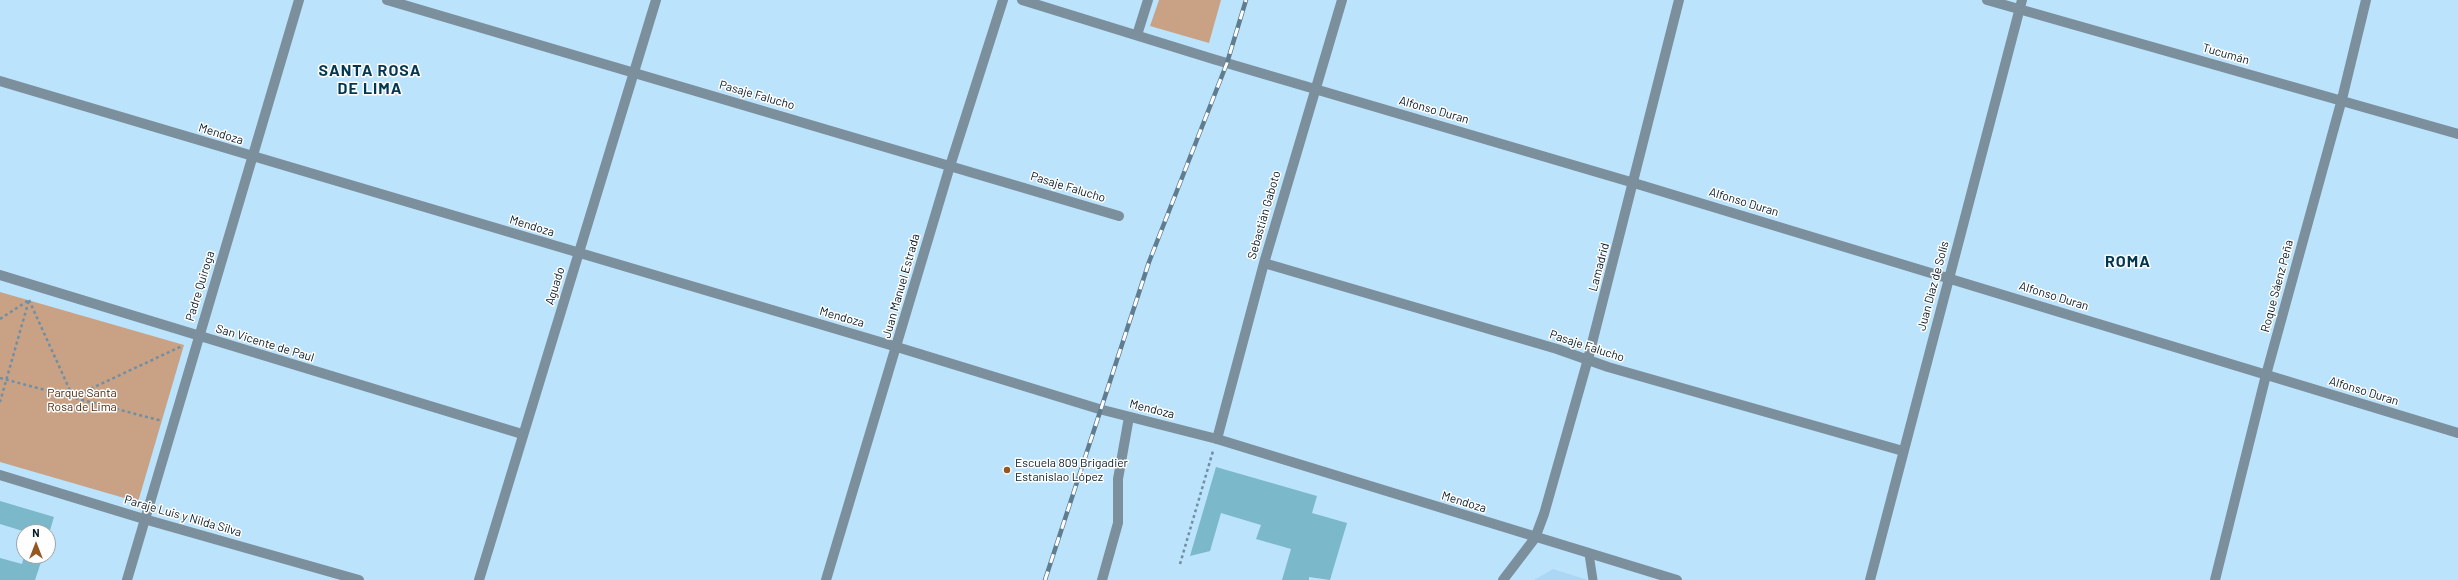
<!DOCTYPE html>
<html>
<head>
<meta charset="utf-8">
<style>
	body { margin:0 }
	#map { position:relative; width:2458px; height:580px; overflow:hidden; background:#bce3fc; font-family:Barlow,sans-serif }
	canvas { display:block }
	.north { position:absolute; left:16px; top:524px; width:40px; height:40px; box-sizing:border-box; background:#fefefe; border:1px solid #9ca3a8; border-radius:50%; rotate:0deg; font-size:11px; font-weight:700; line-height:16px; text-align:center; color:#081b26 }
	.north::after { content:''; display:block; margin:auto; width:14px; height:18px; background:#975720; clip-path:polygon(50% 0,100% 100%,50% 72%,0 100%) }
</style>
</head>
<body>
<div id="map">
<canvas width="2458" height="580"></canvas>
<div class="north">N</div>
</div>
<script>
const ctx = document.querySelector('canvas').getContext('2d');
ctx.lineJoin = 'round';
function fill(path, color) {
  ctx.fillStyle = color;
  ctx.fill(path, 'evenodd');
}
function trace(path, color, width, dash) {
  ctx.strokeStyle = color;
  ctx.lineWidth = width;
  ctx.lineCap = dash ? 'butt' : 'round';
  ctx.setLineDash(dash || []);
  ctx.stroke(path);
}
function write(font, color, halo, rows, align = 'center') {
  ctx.font = font + ' Barlow,sans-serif';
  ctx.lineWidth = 3;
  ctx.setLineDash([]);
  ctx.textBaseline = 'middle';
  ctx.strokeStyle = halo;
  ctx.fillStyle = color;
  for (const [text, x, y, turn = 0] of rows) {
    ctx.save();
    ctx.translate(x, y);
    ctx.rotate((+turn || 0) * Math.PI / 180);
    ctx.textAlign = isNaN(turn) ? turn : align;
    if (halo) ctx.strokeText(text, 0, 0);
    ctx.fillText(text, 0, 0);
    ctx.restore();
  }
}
const built = new Path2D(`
	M1553,569l35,11h-54z`);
const green = new Path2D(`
	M1159,0h62l-12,43 -59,-17z
	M0,292l184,53 -46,157 -138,-40z`);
const building = new Path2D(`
	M1216,467l101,29 -5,17 35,10 -17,57 -21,-3v3h-27l9,-31 -35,-10 5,-14 -40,-12 -11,38 -20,5z
	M0,501l54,16 -6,20v-5h-22l-26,-8z
	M24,556h19l-8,24h-35v-22l22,6z`);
const path = new Path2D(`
	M29,300l44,97 109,-51
	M0,319l29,-19 -29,102
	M0,378l162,43
	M1180,564l33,-113`);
const service = new Path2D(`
	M1589,554l4,26`);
const minor = new Path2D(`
	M387,0l732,216
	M1022,0l191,59 421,124 824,250
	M1987,0l471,134
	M1137,35l11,-35
	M1264,263l293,86 51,18 295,84
	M0,275l522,159
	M1217,439l47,-176 78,-263
	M0,475l144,44 215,61
	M127,580l172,-580
	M479,580l177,-580
	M826,580l124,-414 53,-166
	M1102,580l16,-57v-44l11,-62
	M1870,580l152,-580
	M2215,580l51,-205 76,-276 24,-99`);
const tertiary = new Path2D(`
	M0,81l897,266 202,62 118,30 460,141
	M1503,580l32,-42 9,-24 44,-155 91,-359`);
const rail = new Path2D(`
	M1045,580l104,-318 78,-199 19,-63`);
const markers = [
	[1007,470,4,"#975720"]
];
const streetNames = [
	["Tucumán",2226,54,16],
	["Pasaje Falucho",757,95,16],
	["Alfonso Duran",1434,110,16],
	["Mendoza",221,134,17],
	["Pasaje Falucho",1068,187,17],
	["Alfonso Duran",1744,202,17],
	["Sebastián Gaboto",1264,215,-74],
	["Mendoza",532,226,17],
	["Lamadrid",1599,267,-75],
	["Padre Quiroga",200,286,-73],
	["Aguado",555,286,-73],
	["Juan Manuel Estrada",901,286,-74],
	["Juan Díaz de Solís",1933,286,-75],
	["Roque Sáenz Peña",2277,286,-75],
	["Alfonso Duran",2054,296,17],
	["Mendoza",842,317,16],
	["San Vicente de Paul",265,343,17],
	["Pasaje Falucho",1587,346,18],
	["Alfonso Duran",2364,391,17],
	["Mendoza",1152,409,14],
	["Mendoza",1464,502,17],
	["Paraje Luis y Nilda Silva",183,516,16]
];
const parkNames = [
	["Parque Santa",82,393],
	["Rosa de Lima",82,407]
];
const poiNames = [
	["Escuela 809 Brigadier",1015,463],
	["Estanislao López",1015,477]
];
const districtNames = [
	["SANTA ROSA",370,71],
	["DE LIMA",370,89],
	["ROMA",2128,262]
];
fill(built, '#acd7f4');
fill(green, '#c9a286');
fill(building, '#7bb8c9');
trace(path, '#708fa2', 2.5, [3, 3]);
trace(service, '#7b8f9c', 9);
trace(minor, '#7b8f9c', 10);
trace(tertiary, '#7b8f9c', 10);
trace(rail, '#607d8f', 4.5);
trace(rail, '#fefefe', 3, [9]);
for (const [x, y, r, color] of markers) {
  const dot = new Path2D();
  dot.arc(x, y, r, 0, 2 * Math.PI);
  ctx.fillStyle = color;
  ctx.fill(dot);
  trace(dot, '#fefefe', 1.5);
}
write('12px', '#081b26', '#fefefe', streetNames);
write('12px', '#431f00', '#fefefe', parkNames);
write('12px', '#081b26', '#fefefe', poiNames, 'left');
ctx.letterSpacing = '1px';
write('bold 16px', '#033750', '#fefefe', districtNames);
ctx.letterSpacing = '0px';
</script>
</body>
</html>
